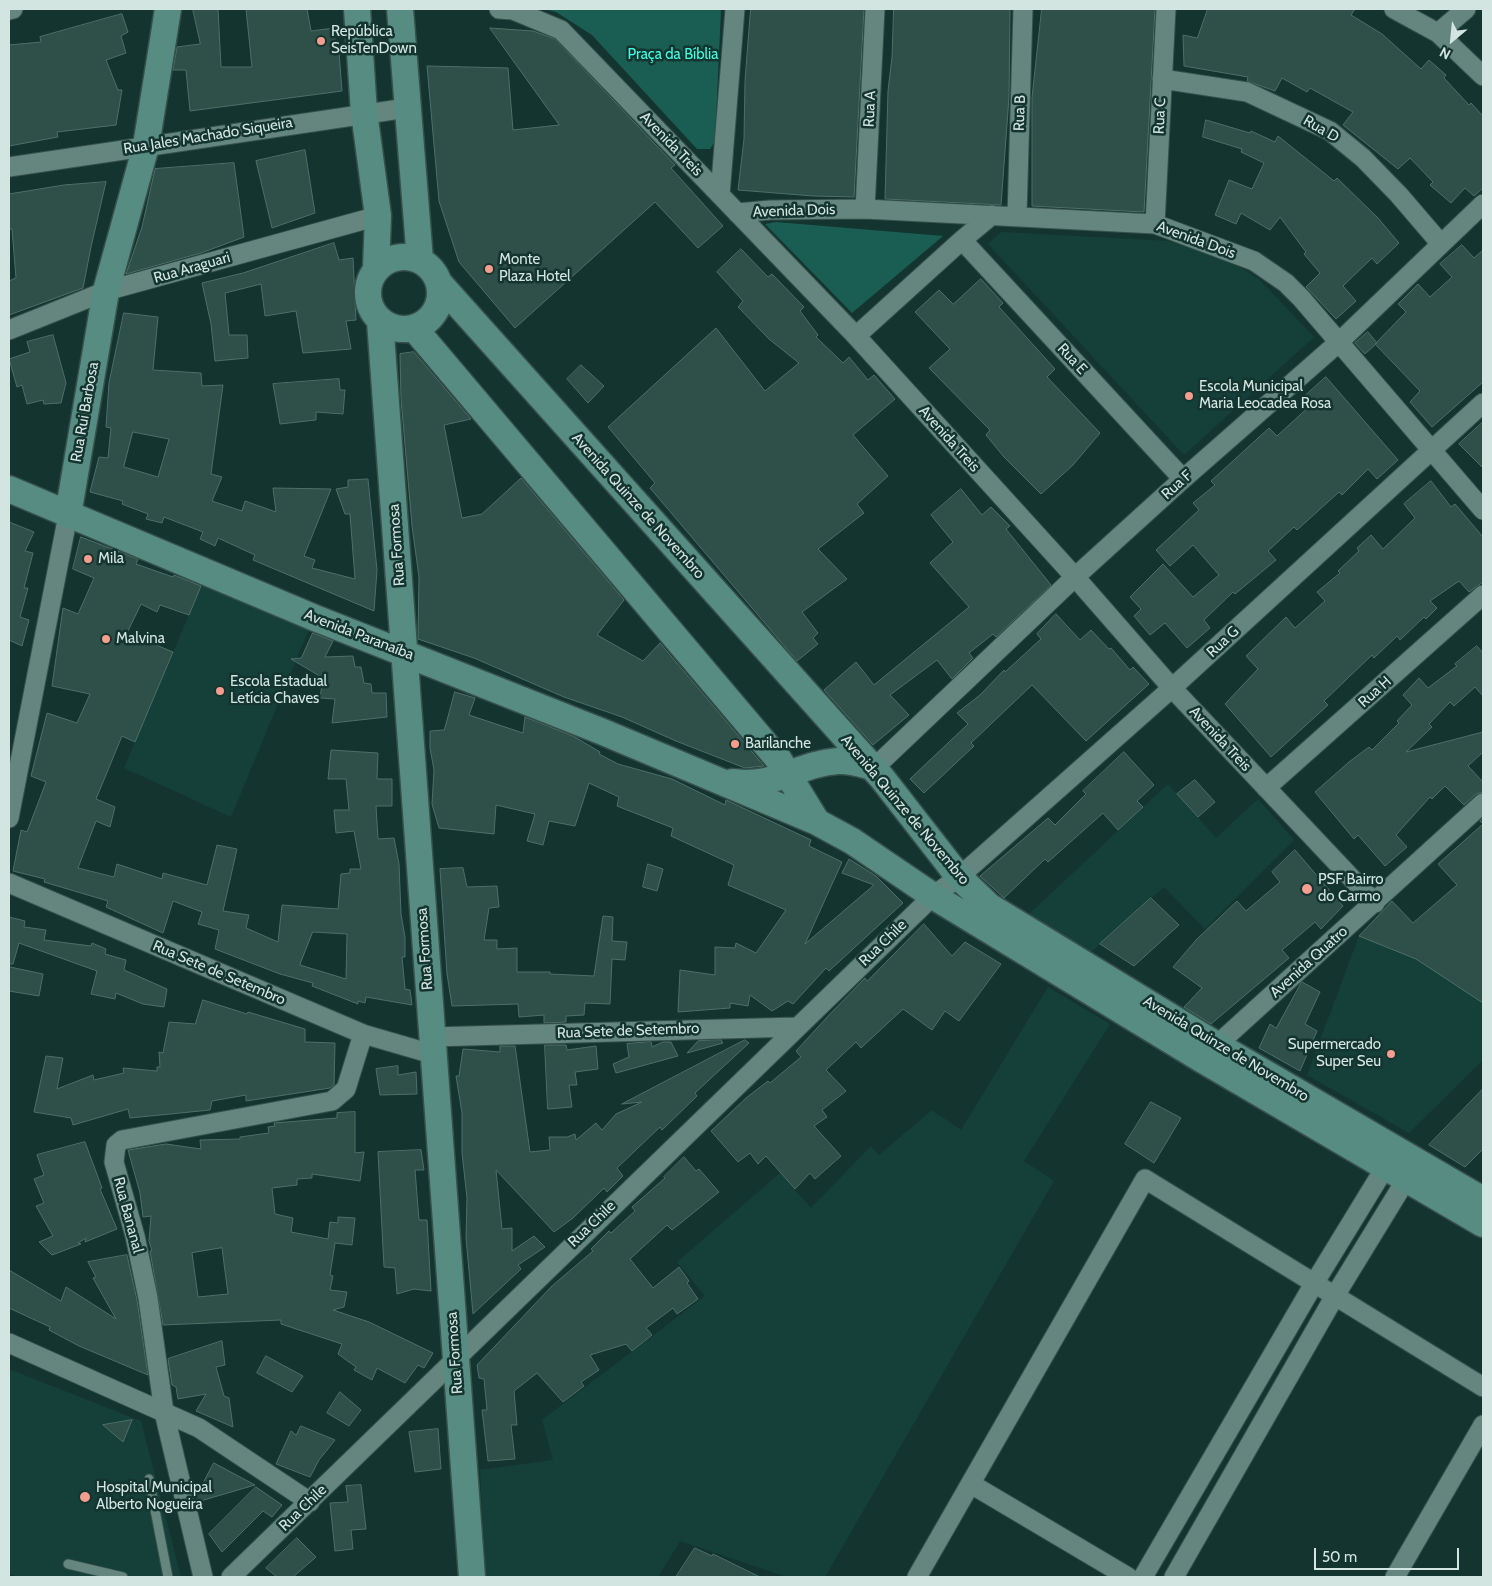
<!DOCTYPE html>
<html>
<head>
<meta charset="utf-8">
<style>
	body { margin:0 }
	#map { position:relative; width:1492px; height:1586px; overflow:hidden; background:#14352f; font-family:Cabin,sans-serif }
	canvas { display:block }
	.frame { position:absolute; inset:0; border:10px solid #d3e5e1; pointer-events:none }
	.north { position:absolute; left:1427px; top:15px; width:50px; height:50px; -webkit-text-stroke:4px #14352f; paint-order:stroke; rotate:208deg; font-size:14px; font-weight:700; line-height:20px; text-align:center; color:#d3e5e1 }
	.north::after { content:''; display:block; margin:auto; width:18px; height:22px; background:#d3e5e1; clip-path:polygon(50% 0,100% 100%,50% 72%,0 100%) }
	.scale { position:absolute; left:1314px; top:1548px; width:145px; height:22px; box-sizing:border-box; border:2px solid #d3e5e1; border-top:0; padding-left:6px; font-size:15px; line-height:18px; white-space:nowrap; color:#d3e5e1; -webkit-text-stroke:4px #14352f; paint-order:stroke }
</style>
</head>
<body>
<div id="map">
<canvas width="1492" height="1586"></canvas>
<div class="frame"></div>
<div class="north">N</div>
<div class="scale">50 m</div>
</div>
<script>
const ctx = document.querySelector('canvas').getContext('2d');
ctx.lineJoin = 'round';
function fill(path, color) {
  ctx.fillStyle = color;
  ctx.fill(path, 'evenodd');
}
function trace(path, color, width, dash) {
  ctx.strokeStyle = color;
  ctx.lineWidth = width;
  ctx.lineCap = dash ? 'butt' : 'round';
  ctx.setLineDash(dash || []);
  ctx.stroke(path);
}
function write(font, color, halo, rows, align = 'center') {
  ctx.font = font + ' Cabin,sans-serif';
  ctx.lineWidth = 5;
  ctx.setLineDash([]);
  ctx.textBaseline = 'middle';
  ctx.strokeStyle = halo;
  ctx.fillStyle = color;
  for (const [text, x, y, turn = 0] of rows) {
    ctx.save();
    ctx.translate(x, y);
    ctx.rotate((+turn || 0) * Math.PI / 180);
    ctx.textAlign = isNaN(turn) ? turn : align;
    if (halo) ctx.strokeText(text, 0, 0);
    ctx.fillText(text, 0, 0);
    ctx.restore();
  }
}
const built = new Path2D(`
	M1001,232l167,9 47,11 44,27 55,58 -130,118 -196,-211z
	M202,584l107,45 -78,188 -107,-49z
	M1168,784l48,54 42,-39 36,41 -89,89 -41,-42 -73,65 -63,-37z
	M1359,936l57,23 67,42v59l-74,73 -102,-58z
	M1048,987l62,37 -86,137 30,20 -229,396h-38l-107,-36 -22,36h-172l-6,-107 73,-10 -11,-40 163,-124 -28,-34 103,-89 31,35 60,-62 8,9 53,-45 29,20z
	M9,1369l132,52 40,156h-159l-13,-3z`);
const green = new Path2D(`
	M544,9h177l-6,132 -5,8h-13l-105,-114 -36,-23z
	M776,222l167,14 -91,77 -87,-89z`);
const building = new Path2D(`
	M193,9h25l3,58h31l-6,-58h61l4,22 23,-3 2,25 3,-1 3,39 -152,20 -4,-41h-13l4,-23 23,-3z
	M751,9h113l-10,188 -41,-1 -75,-6 6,-51 1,-58z
	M894,9h116l-1,88 -8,108 -116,-6 3,-108 4,-34z
	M1042,9h113l-11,203 -112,-6v-108z
	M1208,9h147l-4,6 31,19 39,35 8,-9 17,15 -2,3 25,27 2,-2 12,13v72l-9,8 -9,-8 -14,15 -21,-18 3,-3 -23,-24 -12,11 -55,-44 10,-13 -43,-24 -3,4 -25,-14 -7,13 -28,-10 1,-4 -64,-11 -1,-31 14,3z
	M122,14l6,18 -7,4 5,17 -20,7 12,30h4l-6,35 -59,7 1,5 -49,9v-101l32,-3 -1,-5z
	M490,28l43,3 22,8 120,126 -4,3 52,58 -25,22 -43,-46 -140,126 -56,-66 -20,-61 -12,-135 81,2 5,62 46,-5z
	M1206,120l44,13 1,-2 24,11 3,-6 56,45 3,-3 41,40 21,25 -22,21 -5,-6 -29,28 13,15 -20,18 -30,-32 14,-14 -16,-19 2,-2 -26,-35 -10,13 -29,-17 -5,11 -21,-9 14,-35 23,9 12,-26 -23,-11 1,-3 -39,-12z
	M305,150l10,63 -43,15 -16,-67z
	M234,163l10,74 -43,16 -75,21 16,-47 13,-58z
	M106,182l-15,65 -8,41 -74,27v-34l7,-3 -4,-49h-3v-35l55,-9z
	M334,243l5,17 14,-2 3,62 -10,1 5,28 -48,4 -7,-42 -31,5 -4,-32 -36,9 4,42h18l1,23 -33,3 -4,-37 -9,-41 41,-10z
	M1462,245l12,13 9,-8v132l-51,45 -22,-25 10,-11 -45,-47 31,-32 -8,-8 20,-20 12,13 22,-20 -12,-13z
	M741,249l27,28 4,-3 32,33 -4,4 18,24 -2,2 27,26 6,-6 19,23 6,-5 21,24 -42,36 35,41 -31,28 7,9 -46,36 29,30 -45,33 16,21 -5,5 5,6 -21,17 -147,-173 5,-5 -47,-56 108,-99 49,63 34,-28 -30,-24 -31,-32 5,-6 -26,-29z
	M981,279l22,24 -4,4 56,62 -8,8 53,56 -27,32 -32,29 -37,-37 -18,-22 4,-5 -61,-62 21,-19 -35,-37 24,-22 14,14z
	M124,313l34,4 -5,53 48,3 1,13 21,-1 -12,89 11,3 -10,24 30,10 3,-10 31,11 -3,-24 58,1 -27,67 11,4 -3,8 43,11 -5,-65h-5l-9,-25 12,-2v-7l20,-1 9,91 -3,41 -121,-51 2,-5 -37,-17 -3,8 -15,-7 3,-7 -39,-15 -2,6 -16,-4 2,-5 -26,-10 1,-3 -33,-9 9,-35 9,1 3,-30 -5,-1 3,-44zM133,432l36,7 -11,38 -34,-10z
	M1368,332l9,11 -12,11 -10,-11z
	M53,335l13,48 -5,20 -17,1 -1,-4 -16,4 -5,-19 -5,2 -8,-28 21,-7 -3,-10z
	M414,352l57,67 -27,6 18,93 20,-4 39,-36 103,122 -27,35 46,26 17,-18 104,123 -19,2 -69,-27 -54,-24 -58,-20 -90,-39 -56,-19 1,-62 -7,-51 -11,-128 -1,-44z
	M581,365l23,21 -16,17 -21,-24z
	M1326,377l72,83 -21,19 -9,-10 -26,26 -3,-3 -42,38 -3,-3 -26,24 8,9 -41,34 -2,-2 -29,28 6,8 -23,20 -22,-25 -15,12 -16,-19 7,-7 -11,-12 33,-33 30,33 26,-22 -26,-30 -23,21 -14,-16 43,-40 -6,-7 22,-18 -4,-4 58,-53 8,8 35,-32 -7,-8z
	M339,379l1,11h5l-2,24 -27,-2v8l-36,4 -7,-40z
	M1483,422v46l-24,-24z
	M1431,481l20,26 4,-3 28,33v45l-14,10 -10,-11 -29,20 7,7 -11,11 -2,-2 -24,23 -3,-4 -23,22 -2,-3 -48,46 4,4 -57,52 -46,-53 33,-35 -12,-13 40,-39 9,11 30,-27 -8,-9 23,-19 -2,-2 21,-20 -2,-3 14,-13 12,14 32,-31 -11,-14z
	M961,489l21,26 9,-8 19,19 -4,3 45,56 -55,52 -3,-3 -24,19 4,5 -21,21 -15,-19 -47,35 19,20 -36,30 -49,-55 32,-28 18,23 95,-78 -39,-44 23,-21 -22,-27z
	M9,522l25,10 -9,19 8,2 -9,35h4l-8,29 9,3 -7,26 -13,-6z
	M81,537l57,22 -2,5 37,13 1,-2 27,11 -12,29 -29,-10 -3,7 -16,-8 -14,29 46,19 -38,90 -13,-6 -26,63 19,8 -5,20 -14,-6 -18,47 36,9 3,-13 45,15 1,-6 44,12 10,-40 20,4 -14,62 26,4 -3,13 32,14 4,-37 56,4 3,-35 9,-1v-4h11l-7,-38 -18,2 -2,-23h15l-3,-31h-18l3,-29 47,3 -1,26h15v27h-16l2,33 16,-1 5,26 2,50 4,23v20h-3l3,32 5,1 2,15 -46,-8 -1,6 -7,-2v3l-46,-18 1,-3 -33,-9 -65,-25 4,-19 -21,-6 4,-12 -29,-11 -10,32 -57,-26 2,-6 -64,-19 1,-3 -32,-8 8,-41 6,2 19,-50 -15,-6 16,-63 30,10 13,-29 -38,-8 11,-78 15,6 16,-36 -21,-9zM313,932l34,2 -1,45 -46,-14z
	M1056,614l24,26 11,-10 18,19 2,-1 19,22 3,-3 16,17 -63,57 -54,-56 -61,58 3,3 -50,47 -14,-14 58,-55 -11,-11 23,-18 24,-25 1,2 36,-33 -4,-5z
	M313,633l20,8 -8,16 28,-1 2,11h6l3,16 7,1 1,9h14l1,24 -55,6 3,-24 -15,-1 3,-20 -32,-19 10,-1z
	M1477,646l6,7v43l-8,-9 -21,19 -4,-4 -21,22 3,3 -26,25 77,-20v20l-15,14 15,16v10l-7,2 -12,11 -19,-19 -13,13 -2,-2 -34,38 11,12 -22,19 -27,-31 -4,4 -39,-47 34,-30 20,-15 3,3 27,-27 -2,-2 15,-16 -9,-10 16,-17 9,10 29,-22 -2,-2z
	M455,692l20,6 -6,17 54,18 2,-16 48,19 27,16 -1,2 19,10 54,15 53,26 1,-5 85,40 -2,6 33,16 -37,82 69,-59 -32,-12 7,-14 27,17 27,27 -74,68 -3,-3 -33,36 -5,-3 -16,10 -22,-16 -2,11 -18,-3v5l-52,4 2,-42 35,5v-28l20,1 1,-5 20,10 30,-43 -58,-25 6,-20 -63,-29 2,-8 -56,-22 2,-9 -30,-14 -14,43 -26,-5 -6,24 -16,-4 8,-27 -39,-9 -2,29 -55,-6 -7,-24 2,-34 -4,-22v-17l14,-1z
	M1124,752l30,33 -17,16 6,6 -25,23 -15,-17 -55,49 -3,-3 -41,39 -24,-22 68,-58 7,7 31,-31 -3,-3z
	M1195,780l20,22 -17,15 -21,-23z
	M1483,818v185l-67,-44 -57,-23 33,-35 21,22 44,-38 -19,-21 45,-40 -3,-3z
	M1295,850l48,56 -22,23 -6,-7 -33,28 7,8 -78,66 -27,-17 18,-19 -29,-21 24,-28 40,-38 9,10 34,-29 -8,-10z
	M648,864l15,5 -6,22 -14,-4z
	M463,868l4,19 30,-1 2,21 -10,1 -5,32h13v9l20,-1v24h33v2l44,2 9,-60 10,1 -1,24 15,1 -2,18 -13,-1 -2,45 -25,-1 -1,12 -18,1v6l-22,1v-8l-25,2 -1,-13 -66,2 -5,-32 -7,-105z
	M1151,898l28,27 -45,41 -34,-22z
	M9,917l16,4 -1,6 22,3 -2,10 47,6 1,-3 14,6 -1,5 21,6 -2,10 43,19 -3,18 -21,-3 -27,-11 -1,6 -24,-5 6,-23 -78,-28 -6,21h-4z
	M924,924l28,32 13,-14 36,22 -42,57 -14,-10 -13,19 -29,-21 -42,39 -5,-6 -30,28 20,21 -24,19 5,7 -13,9 27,30 -26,23 -5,-6 -15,16 -29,-33 -8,8 -8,-11 -12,9 -27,-31 35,-33 22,-17 2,2 31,-26 -5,-6 33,-36 36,-37 2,3z
	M10,967l33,7 -4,22 -30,-5z
	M1302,982l18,10 -15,32 12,7 -17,40 -41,-23 11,-24 6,4z
	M203,1000l44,14 1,-2 57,17v13l30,1 -1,42 -4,3 -84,13v-6l-34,6 -2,9 -80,8 -2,-9 -55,16 -2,-7 -37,-6 12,-56 17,2 -6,31 36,-14 1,5 30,-7 -1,-5 34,3v-4h3l-1,-15 4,1 6,-31 26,2z
	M721,1040l2,3 -36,10 11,-12z
	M745,1040l4,3 -54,50 2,3 -35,34 -2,-3 -43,41 6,8 -16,16 -3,-4 -31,30 -19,14 -58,-62 6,59 10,-1v23l22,-15 11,11 -27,18 3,4 -48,45 -7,-76 1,-40 -5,-45v-40l-6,-37h3l4,-27 37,3v-6h15l15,106 20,-2 -1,-13h18l8,-3 1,6 20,-17 6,7 14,-16 26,-12 -20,2z
	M651,1042l1,5 11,-5h8l7,14 -62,17 -3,-9 16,-7 -2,-13z
	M545,1045h21l1,5 29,-4 2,23 -23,3 2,13h-8l3,22 -24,2z
	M398,1066v9l18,-3 1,22 -37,1 -4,-26z
	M1483,1089v60l-18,18 -36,-22z
	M1151,1102l30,16 -27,45 -29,-19z
	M355,1112v41l9,-1 -4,29 -48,-7v4l-15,1v6l-25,3 3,26 18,4 -2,14 37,7 2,-17 8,1v-6l17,1 -3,27 -17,-2 -5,32 3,1 -3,14 17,2 -3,15 -11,3 36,12 64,31 -9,15 -6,-3 -13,18 -28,-15 -5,12 -18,-10 2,-3 -18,-13 4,-10 -61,-20v-4l-118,5 -13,-74h2l-3,-10 2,-25 -8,1 -3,-24 -12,-43 38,-6 35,5 -1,-9 40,-1v-2l29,-4 -1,-6 7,-1 -1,-3 63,-5v-5zM222,1248l6,46 -30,3 -6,-44z
	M85,1142l17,46 -2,1 17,40 -32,13 1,-4 -8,5 3,1 -29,11 -13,-13 14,-6 -17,-30 8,-3 -10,-24 10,-4 -7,-20z
	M421,1150l3,20h-9l4,50h8l4,71 -17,-2 -17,5 -2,-26 -11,-1 -6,-115z
	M684,1157l12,14 3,-2 20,23 -47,38 -5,-5 -37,34 23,29 26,-21 10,14 -2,2 11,16 -21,15 -4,-6 -27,20 6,7 -20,16 -6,-7 -36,11 9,15 -18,12 3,4 -21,16 -26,-29 -23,18 3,34h-6l4,34 -27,2 -6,-51h5l-3,-31 -5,-1 -2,-13 75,-79 41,-35 -2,-2 18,-18 2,2 24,-22 -3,-4 33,-29 -1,-1z
	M127,1255l10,45 11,75 -69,-29 -30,-16 1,-3 -41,-19v-38l52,31 5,-14 50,32 -23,-41 3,-1 -8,-15z
	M222,1341l3,24 -9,2 8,29 5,2 4,29 -37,-16 10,-17 -28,5 -2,-12 -4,-2 -4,-26z
	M266,1356l37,20 -11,16 -35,-19z
	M340,1392l21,18 -12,16 -22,-13z
	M132,1420l-9,22 -20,-17z
	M301,1426l34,14 -16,20 -9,17 -34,-13 15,-33 5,4z
	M438,1429l3,40 -26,3 -6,-40z
	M214,1463l41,22 -58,17 -1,-5z
	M361,1485l5,44 -15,1 2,19 -18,2 -5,-48 18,-1 -2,-16z
	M256,1487l26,18 -10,12 -9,-6 -41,41 -13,-18z
	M297,1538l19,19 -23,20h-16l-11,-9z
	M695,1548l17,8 1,-2 47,23h-84z`);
const lane = new Path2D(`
	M149,1479l19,98
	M68,1564l55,13`);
const street = new Path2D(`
	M499,9l14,1 48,20 295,306 219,241 97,111 203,215
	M1394,9l44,24 45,43
	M9,10l4,-1
	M1438,33l28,-24
	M1162,79l85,13 83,39 33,27 36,37 42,49
	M9,167l398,-59
	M720,195l15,-186
	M865,209l10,-200
	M737,213l33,-3 95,-1 290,15 99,37 32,22 15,15 182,212
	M1017,216l6,-207
	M1155,224l11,-215
	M962,240l221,239
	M9,330l97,-39 272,-75
	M856,336l106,-96 30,-25
	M873,769l202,-192 108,-98 155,-136 145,-139
	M1266,788l217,-193
	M9,818l59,-303
	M9,883l354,151 69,20
	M431,1037l365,-10
	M1208,1053l275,-250
	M9,1343l190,85 111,74
	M971,1484l157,93
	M203,1577l-39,-165 -16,-114 -13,-62 -21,-74 2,-17 6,-5 210,-39 14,-12 17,-55
	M231,1577l702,-681 26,-19 213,-189 311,-285
	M917,1577l228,-398 338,208
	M1143,1577l172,-295 71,-116
	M1174,1577l162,-283 71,-116
	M1395,1577l88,-152`);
const secondary = new Path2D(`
	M357,9l7,103 14,104 -2,52
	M400,9l20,251
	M368 293a36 36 0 1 1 72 0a36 36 0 1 1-72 0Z
	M440,284l442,494 77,99 30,29 228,139 266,155
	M380,321l92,1256
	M414,328l365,432 38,62
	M9,489l306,129 288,114 214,90 35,19 81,55 268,163 282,165
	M68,515l38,-224 40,-145 22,-137
	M732,782c44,6 65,-18 106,-21 12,-1 23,3 34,6`);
const markers = [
	[321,41,5,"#f59d8e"],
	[489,269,5,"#f59d8e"],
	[1189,396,5,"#f59d8e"],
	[88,559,5,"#f59d8e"],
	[106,639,5,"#f59d8e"],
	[220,691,5,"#f59d8e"],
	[735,744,5,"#f59d8e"],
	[1307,889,6,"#f59d8e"],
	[1391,1054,5,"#f59d8e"],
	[85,1497,6,"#f59d8e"]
];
const poiNames = [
	["República",331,32],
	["SeisTenDown",331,49],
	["Monte",499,260],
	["Plaza Hotel",499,277],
	["Escola Municipal",1199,387],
	["Maria Leocadea Rosa",1199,404],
	["Mila",98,559],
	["Malvina",116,639],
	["Escola Estadual",230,682],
	["Letícia Chaves",230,699],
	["Barilanche",745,744],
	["PSF Bairro",1318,880],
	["do Carmo",1318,897],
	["Supermercado",1381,1045,"right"],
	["Super Seu",1381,1062,"right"],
	["Hospital Municipal",96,1488],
	["Alberto Nogueira",96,1505]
];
const parkNames = [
	["Praça da Bíblia",673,55]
];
const streetNames = [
	["Rua A",870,109,-87],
	["Rua B",1020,113,-88],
	["Rua C",1160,116,-87],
	["Rua D",1321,129,30],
	["Rua Jales Machado Siqueira",208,136,-9],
	["Avenida Treis",671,144,46],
	["Avenida Dois",794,211,-2],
	["Avenida Dois",1196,240,20],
	["Rua Araguari",192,268,-16],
	["Rua E",1072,359,47],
	["Rua Rui Barbosa",85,412,-80],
	["Avenida Treis",949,439,48],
	["Rua F",1177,485,-42],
	["Avenida Quinze de Novembro",638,506,48],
	["Rua Formosa",397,545,-94],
	["Avenida Paranaíba",359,635,21],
	["Rua G",1223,642,-43],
	["Rua H",1375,692,-42],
	["Avenida Treis",1220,739,47],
	["Avenida Quinze de Novembro",905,810,50],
	["Rua Chile",883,943,-44],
	["Rua Formosa",425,949,-94],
	["Avenida Quatro",1309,962,-42],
	["Rua Sete de Setembro",219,973,23],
	["Rua Sete de Setembro",628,1031,-2],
	["Avenida Quinze de Novembro",1226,1049,31],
	["Rua Bananal",128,1215,75],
	["Rua Chile",592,1224,-44],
	["Rua Formosa",455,1353,-94],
	["Rua Chile",303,1508,-44]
];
fill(built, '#154039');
fill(green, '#1a5e53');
fill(building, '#2f4f49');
trace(building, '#4e6f68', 1);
trace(lane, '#37504c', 11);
trace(street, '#37504c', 21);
trace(secondary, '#37504c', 29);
trace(lane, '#64867e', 9);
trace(street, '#64867e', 19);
trace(secondary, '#578c82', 26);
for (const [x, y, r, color] of markers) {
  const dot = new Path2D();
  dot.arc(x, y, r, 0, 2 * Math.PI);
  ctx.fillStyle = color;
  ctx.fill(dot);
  trace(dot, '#14352f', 2);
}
write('15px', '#d3e5e1', '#14352f', poiNames, 'left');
write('15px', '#40ffe3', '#14352f', parkNames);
write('15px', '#d3e5e1', '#14352f', streetNames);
</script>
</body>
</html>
